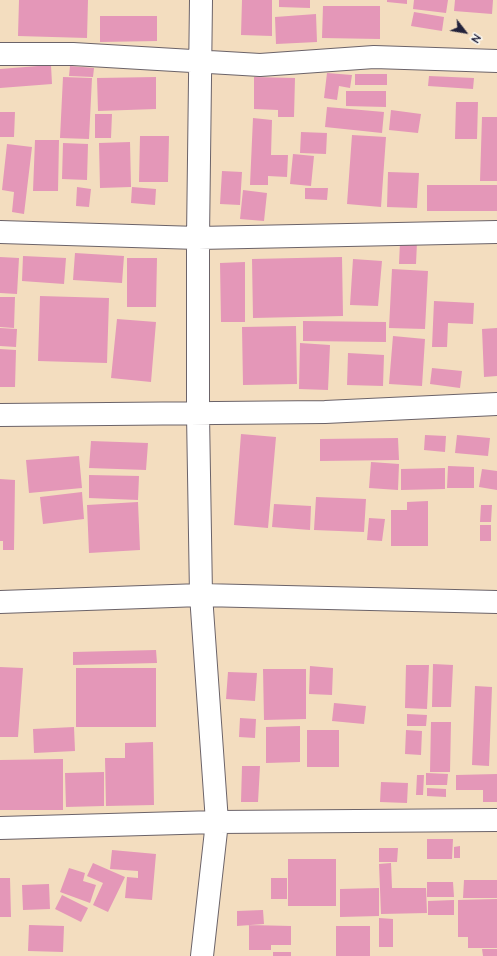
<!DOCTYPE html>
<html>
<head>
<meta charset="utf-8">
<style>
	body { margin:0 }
	#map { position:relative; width:497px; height:956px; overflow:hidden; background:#f3ddbf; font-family:"Architects Daughter",sans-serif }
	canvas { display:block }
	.north { position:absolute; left:445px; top:12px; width:40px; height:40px; -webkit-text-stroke:3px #fdfcf7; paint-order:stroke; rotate:121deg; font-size:11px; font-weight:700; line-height:16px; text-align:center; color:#22223b }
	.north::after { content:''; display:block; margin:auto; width:14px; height:18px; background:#22223b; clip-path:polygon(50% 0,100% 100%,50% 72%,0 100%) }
</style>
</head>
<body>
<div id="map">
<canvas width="497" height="956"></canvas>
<div class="north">N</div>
</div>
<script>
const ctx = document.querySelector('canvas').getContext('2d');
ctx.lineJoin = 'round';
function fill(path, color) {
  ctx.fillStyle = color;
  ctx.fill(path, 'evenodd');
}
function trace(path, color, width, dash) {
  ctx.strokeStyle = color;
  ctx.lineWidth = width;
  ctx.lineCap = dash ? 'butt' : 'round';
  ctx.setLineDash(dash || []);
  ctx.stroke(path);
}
const building = new Path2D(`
	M19,0h69l-1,38 -69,-2z
	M242,0h30v36l-31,-1z
	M279,0h31v8l-31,-1z
	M387,0h20v4l-20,-2z
	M414,0h34l-2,13 -33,-4z
	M455,0h38l-1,14 -38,-3z
	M323,6h57v33l-58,-1z
	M414,12l30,5 -2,14 -31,-5z
	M316,14l1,28 -41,2 -1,-27z
	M100,16h57v25l-57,1z
	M51,65l1,19 -52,4v-19z
	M70,66l24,2 -1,9 -24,-1z
	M327,73l25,2 -2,13 -11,-2 -2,14 -13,-2z
	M355,74h32v11h-32z
	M429,76l45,2 -1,11 -45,-3z
	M63,77l29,1 -3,61 -29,-1z
	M156,77v32l-58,2 -1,-33z
	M254,77l41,1 -1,39h-16v-7l-24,-1z
	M346,91h40v16l-40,-1z
	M456,102h22l-1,37h-22z
	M327,107l57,5 -2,21 -57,-6z
	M391,110l30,4 -3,19 -29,-3z
	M0,112h15l-1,25h-14z
	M95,114h17l-1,24h-16z
	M482,117h15v64h-17z
	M253,118l19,2 -1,35h17l-1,22 -19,-1v9h-18z
	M301,132l26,1 -1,21 -26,-1z
	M352,135l34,2 -5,70 -34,-3z
	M140,136h29l-1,46h-29z
	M35,140h24l-1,51h-25z
	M130,142l1,45 -31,1 -1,-45z
	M63,143l25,1 -1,36 -25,-1z
	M7,144l25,3 -8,67 -12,-2 2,-20 -12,-2z
	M293,154l21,2 -3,30 -21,-2z
	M222,171l20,1 -2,33 -20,-1z
	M388,172l31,1 -2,35 -30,-1z
	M427,185h70v26h-70z
	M77,187l14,2 -2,18 -13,-1z
	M132,187l24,2 -1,16 -24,-2z
	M305,188h23l-1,12 -22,-1z
	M243,190l24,3 -3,28 -24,-2z
	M400,242h17l-1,22h-17z
	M75,253l49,3 -2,27 -49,-3z
	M23,256l43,2 -2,26 -42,-3z
	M0,257l19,1 -2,36 -17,-1z
	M342,257l1,59 -90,2 -1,-59z
	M127,258h30l-1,49h-29z
	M353,259l29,2 -4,45 -28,-1z
	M245,262v60h-24l-1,-59z
	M392,269l36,2 -3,58 -36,-1z
	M40,296l69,2 -2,65 -69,-2z
	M0,297h15l-1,31 -14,-1z
	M434,301l40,2 -1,21 -25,-1 -1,24h-15z
	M117,319l39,3 -5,60 -40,-4z
	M303,321l83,1v20l-83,-1z
	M296,326l1,58 -54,1 -1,-58z
	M0,328l17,1 -1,18 -16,-1z
	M497,328v48l-13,1 -2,-48z
	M393,336l32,3 -3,47 -33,-2z
	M300,343l30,2 -2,45 -29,-1z
	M0,349l16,1 -1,37h-15z
	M348,353l36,2 -1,31 -36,-1z
	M432,368l30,3 -2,17 -30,-4z
	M241,434l35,3 -8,91 -34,-3z
	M425,435l21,1 -1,16 -21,-2z
	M457,435l33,3 -2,18 -33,-3z
	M398,438l1,22 -79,1v-22z
	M91,441l57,2 -2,27 -57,-2z
	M79,456l3,32 -53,5 -3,-33z
	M371,462l28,2 -1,26 -29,-2z
	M448,466l26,1v21h-27z
	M445,468v21l-44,1v-21z
	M482,469l15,2v19l-18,-3z
	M89,475l50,1 -1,24 -49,-2z
	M0,479l15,1 -1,70h-11v-9h-3z
	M82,492l2,27 -41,5 -3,-27z
	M316,497l50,2 -2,33 -50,-2z
	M428,501v45h-37v-36h16v-8z
	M138,502l2,48 -51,3 -2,-48z
	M274,504l37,2 -1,24 -38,-3z
	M481,505h11l-1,17h-11z
	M369,518l16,1 -3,22 -15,-1z
	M480,525h11v16h-11z
	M156,650l1,13 -84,2v-13z
	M433,664l20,1 -2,42h-19z
	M406,665h23l-2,44 -22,-1z
	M310,666l23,2 -1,27 -23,-1z
	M0,667l23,1 -5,69h-18z
	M76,668h80v59h-80z
	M263,669h43v50l-42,1z
	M228,672l29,1 -2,28 -29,-2z
	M475,686l17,1 -3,79 -17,-1z
	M334,703l32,3 -2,18 -32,-3z
	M407,714l20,1 -1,11h-19z
	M240,718l16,1 -1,19 -16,-1z
	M431,722h20l-1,50h-20z
	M300,726v36l-34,1v-36z
	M74,727l1,24 -41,2 -1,-24z
	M307,730h32v37h-32z
	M406,730l16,1 -1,24 -16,-1z
	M153,742l1,63 -48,1 -1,-48h20v-15z
	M63,759v51h-63v-50z
	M242,766h18l-2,36h-17z
	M104,772v34l-38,1 -1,-34z
	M426,773l22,1 -1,11h-21z
	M497,774v28h-14v-12h-27v-15z
	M417,775h7l-1,20h-7z
	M381,782l27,1 -1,20 -27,-1z
	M427,788l19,1v8l-19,-1z
	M427,839h26l-1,20h-25z
	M460,846v12h-6v-11z
	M379,848h19l-1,14h-18z
	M112,850l44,4 -4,46 -27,-2 2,-21 11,1v-7l-28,-2z
	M288,859h48v47h-48z
	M93,863l32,14 -17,35 -15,-7 10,-22 -16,-7z
	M391,863l1,25h34l1,25 -46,1 -2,-50z
	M69,868l16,5 -2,8 13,4 -6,18 -30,-11z
	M0,878h10l1,39h-11z
	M271,878h16v21h-16z
	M464,880h33v18h-34z
	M427,882h26l1,15h-27z
	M49,884l1,25 -27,1 -1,-25z
	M379,888v28l-39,1v-28z
	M62,895l26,13 -7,14 -26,-13z
	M497,899v49h-29v-11h-10v-37z
	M454,900v15h-26v-14z
	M263,910l1,14 -27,2v-15z
	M379,918l14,1v28h-14z
	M29,925l35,1 -1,26 -35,-1z
	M249,925l42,1v19h-20v5h-22z
	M336,926h34v30h-34z
	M482,949h15v7h-14z
	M273,952h18v4h-18z`);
const minor = new Path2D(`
	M201,0l-3,238v176l3,181 16,227 -15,134
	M0,54h73l187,11 114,-8 123,4
	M0,232l198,6 299,-6
	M0,415l325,-3 172,-8
	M0,602l201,-7 296,7
	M0,828l217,-6 280,-2`);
fill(building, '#e497b8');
trace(minor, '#6b6369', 24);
trace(minor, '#fff', 22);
</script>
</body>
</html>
